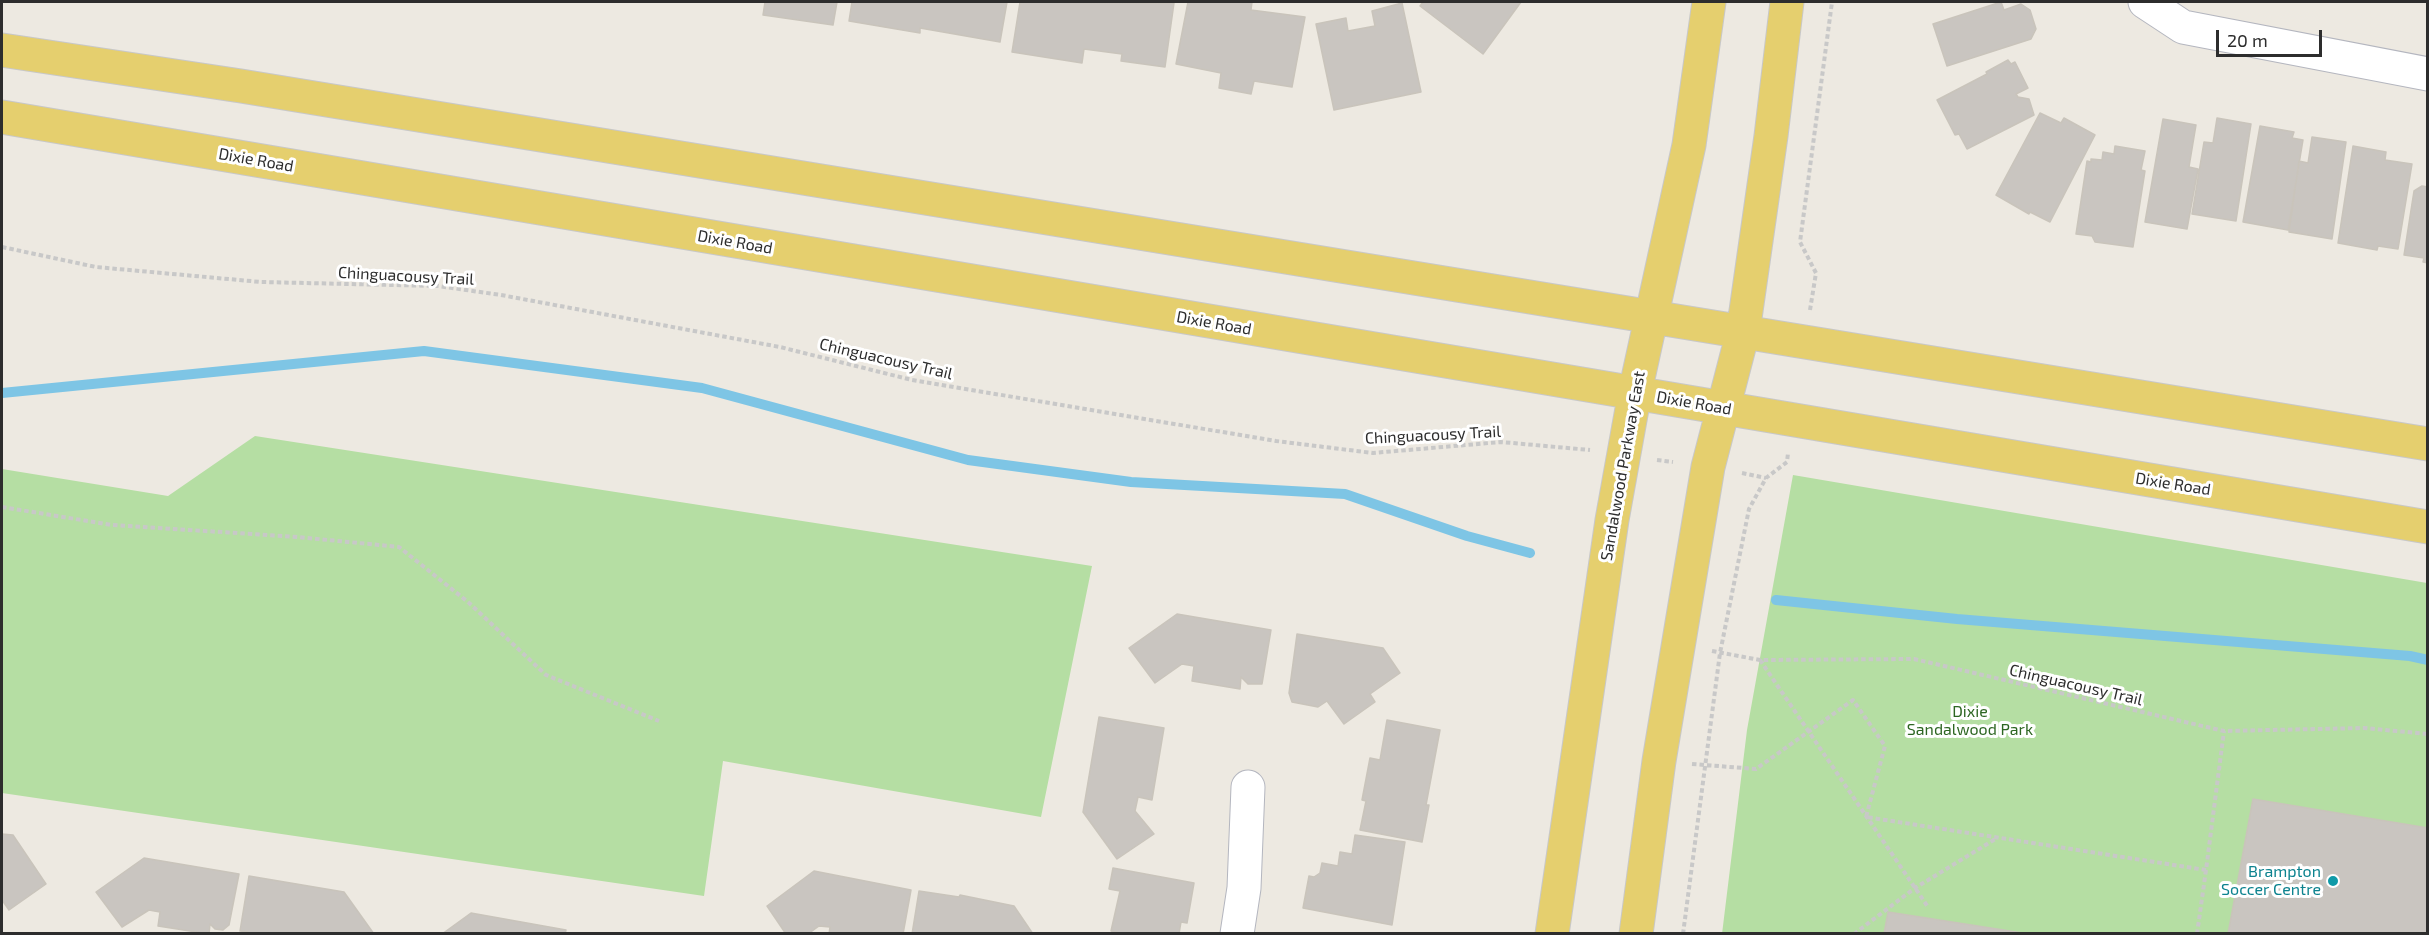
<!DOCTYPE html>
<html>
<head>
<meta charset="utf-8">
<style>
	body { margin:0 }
	#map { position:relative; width:2429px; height:935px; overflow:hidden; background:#ede9e1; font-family:"Exo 2",sans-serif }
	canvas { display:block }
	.frame { position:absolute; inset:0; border:3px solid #2d2d2d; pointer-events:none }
	.scale { position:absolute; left:2216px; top:30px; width:106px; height:27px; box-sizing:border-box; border:3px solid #2d2d2d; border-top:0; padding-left:8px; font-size:18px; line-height:21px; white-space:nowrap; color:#2d2d2d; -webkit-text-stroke:4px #fff; paint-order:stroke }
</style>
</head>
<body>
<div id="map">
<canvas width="2429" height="935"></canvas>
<div class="frame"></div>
<div class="scale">20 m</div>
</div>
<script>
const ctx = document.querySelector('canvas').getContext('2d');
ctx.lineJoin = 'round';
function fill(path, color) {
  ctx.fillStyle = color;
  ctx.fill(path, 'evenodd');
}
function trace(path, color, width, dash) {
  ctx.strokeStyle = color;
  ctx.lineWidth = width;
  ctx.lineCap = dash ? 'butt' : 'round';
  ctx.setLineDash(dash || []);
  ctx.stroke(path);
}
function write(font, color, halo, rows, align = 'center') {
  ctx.font = font + ' "Exo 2",sans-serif';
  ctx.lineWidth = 6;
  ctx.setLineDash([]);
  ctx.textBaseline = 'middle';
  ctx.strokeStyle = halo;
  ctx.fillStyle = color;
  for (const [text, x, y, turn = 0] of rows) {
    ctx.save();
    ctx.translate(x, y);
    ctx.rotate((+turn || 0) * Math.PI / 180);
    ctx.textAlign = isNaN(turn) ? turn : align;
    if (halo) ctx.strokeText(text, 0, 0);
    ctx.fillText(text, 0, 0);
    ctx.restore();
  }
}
const green = new Path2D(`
	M255,436l837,130 -51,251 -318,-56 -19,135 -702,-103v-324l166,27z
	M1793,475l634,108v350l-705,1 25,-204z`);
const stream = new Path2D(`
	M2,393l422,-42 278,37 266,72 163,22 214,12 122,42 63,17
	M1776,600l181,19 453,37 18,4`);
const building = new Path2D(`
	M765,2h72l-4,23 -70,-10z
	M852,2h155l-7,40 -80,-14v5l-71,-12z
	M1020,2l154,1 -9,64 -44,-6 1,-7 -38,-5 -2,14 -70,-11z
	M1188,2h64l-1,8 54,7 -13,70 -38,-6 -3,13 -32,-6 2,-15 -45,-9z
	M1423,2h98l-38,52 -63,-48z
	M2001,2l3,8 17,-6 9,6 6,19 -5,10 -84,27 -14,-42z
	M1402,3l19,89 -87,18 -18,-86 30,-6 2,13 27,-5 -3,-15z
	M2008,60l3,4 4,-2 13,26 -12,6 2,3 11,2 5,16 -67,34 -8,-15 -4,1 -18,-35 50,-26 -1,-2z
	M2040,113l21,10 3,-5 31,17 -45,87 -20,-10 -1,2 -33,-19z
	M2217,118l34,6 -15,97 -44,-7 12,-72 9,1z
	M2163,119l33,6 -7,42 9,2 -11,60 -42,-7z
	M2260,126l34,6 -2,6 11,2 -15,90 -45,-8z
	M2312,137l34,5 -14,97 -43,-7 10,-71 9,2z
	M2115,146l30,5 -4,19 4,1 -12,76 -38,-5 -3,-6 -16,-2 11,-73 4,1v-3l11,1 1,-8 11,2z
	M2353,146l33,6 -1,8 27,4 -14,85 -20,-3 -1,4 -39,-7z
	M2422,186l6,1v76l-5,-1 1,-4 -20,-3 10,-64z
	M1177,614l94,16 -9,54h-14l-7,-7 -1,12 -48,-8 2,-15 -12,-2 -27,19 -26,-35z
	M1297,634l86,14 17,25 -30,21 5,8 -31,22 -17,-23 -9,6 -26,-5 -3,-9z
	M1099,717l65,11 -12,72 -14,-3 -3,14 19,23 -37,25 -34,-47z
	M1387,720l53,10 -14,75h3l-7,37 -62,-12 6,-29 -4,-1 8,-42 10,2z
	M2253,799l175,29v106h-200z
	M2,834l11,1 33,49 -37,26 -7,-10z
	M1355,835l50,7 -13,83 -89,-17 6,-32 5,1 6,-4 2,-10 16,3 2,-14 12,2z
	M144,858l95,16 -10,51 -6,5 -8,-1 -5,-5 -1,10 -51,-8 2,-14 -11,-2 -27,17 -26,-35z
	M1113,868l81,15 -7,40 -6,-1 -2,12h-56l-12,-3 9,-40 -11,-2z
	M814,871l97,19 -8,44h-74l1,-7 -11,-1 -11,8h-22l-19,-28z
	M249,876l95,16 30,42h-127l1,-2 -8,-1z
	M919,891l40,6 1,-2 54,11 19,28h-121z
	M1888,912l141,22h-145z
	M471,913l95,17 -1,4h-123z`);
const path = new Path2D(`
	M2,247l94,20 165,15 177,4 63,9 279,52 132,33 364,61 97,12 128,-11 89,8
	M1810,310l6,-37 -16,-31 32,-240
	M1657,460l16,2
	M1742,473l24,5
	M2,507l110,18 186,12 101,10 69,55 78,73 113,46
	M1712,651l48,9 154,-1 310,72 140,-3 64,6
	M1760,660l168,247
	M1692,764l64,5 97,-69 32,46 -19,71 340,53 18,-139
	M1683,934l37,-281 29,-144 17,-31 21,-16 1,-9
	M1854,934l61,-46 82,-50
	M2197,934l9,-64`);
const minor = new Path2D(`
	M2145,2l38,25 245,47
	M1237,934l7,-46 4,-101`);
const major = new Path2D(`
	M2,50l239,36 2187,358
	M2,117l2426,410
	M1552,934l60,-414 23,-128 54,-247 20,-143
	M1636,934l23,-173 49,-294 35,-135 28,-196 16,-134`);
const markers = [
	[2333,881,6,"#0f9aa8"]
];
const streetNames = [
	["Dixie Road",256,160,10],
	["Dixie Road",735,242,10],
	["Chinguacousy Trail",406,276,3],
	["Dixie Road",1214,323,10],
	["Chinguacousy Trail",886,359,13],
	["Dixie Road",1694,403,10],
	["Chinguacousy Trail",1433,435,-3],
	["Sandalwood Parkway East",1623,466,-80],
	["Dixie Road",2173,484,9],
	["Chinguacousy Trail",2076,685,13]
];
const parkNames = [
	["Dixie",1970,712],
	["Sandalwood Park",1970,730]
];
const cultureNames = [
	["Brampton",2321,872],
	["Soccer Centre",2321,890]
];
fill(green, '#b5dea3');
trace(stream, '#7ec5e5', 10);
fill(building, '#c9c5c0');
trace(building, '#c9c4bb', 1.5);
trace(minor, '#b4b6bf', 35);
trace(major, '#c8c8c8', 35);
trace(path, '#c8c8c8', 4, [4.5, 3]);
trace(minor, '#fff', 33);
trace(major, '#e5cf6e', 33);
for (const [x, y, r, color] of markers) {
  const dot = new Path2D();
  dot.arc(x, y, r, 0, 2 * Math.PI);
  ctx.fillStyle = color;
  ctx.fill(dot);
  trace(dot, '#fff', 2);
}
write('16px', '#2d2d2d', '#fff', streetNames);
write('16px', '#2d6622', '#fff', parkNames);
write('16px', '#0d838f', '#fff', cultureNames, 'right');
</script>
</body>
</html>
